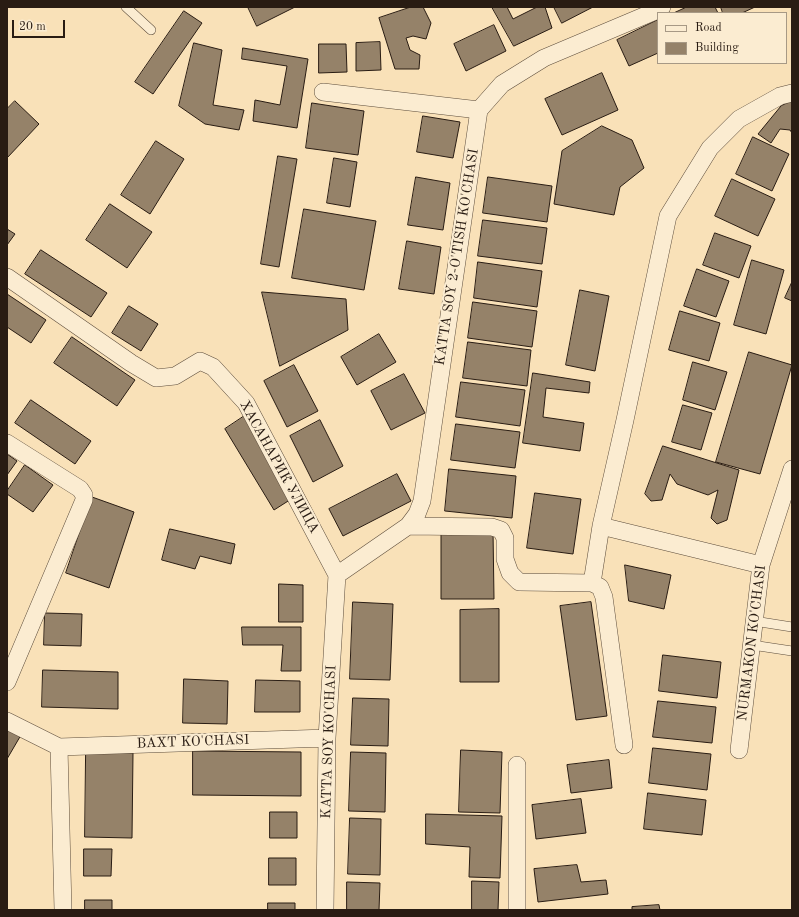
<!DOCTYPE html>
<html>
<head>
<meta charset="utf-8">
<style>
	body { margin:0 }
	#map { position:relative; width:799px; height:917px; overflow:hidden; background:#f9e1b8; font-family:"Old Standard TT",serif }
	canvas { display:block }
	.frame { position:absolute; inset:0; border:8px solid #291c13; pointer-events:none }
	.legend { position:absolute; left:657px; top:12px; width:130px; height:52px; box-sizing:border-box; background:#fbecd1; border:1px solid #a79985; margin:0; padding:5px 7px; list-style:none; font-size:12px; color:#291c13 }
	.legend li { display:flex; align-items:center; gap:8px; height:20px }
	.legend b { width:20px; border:1px solid #a79985 }
	.scale { position:absolute; left:12px; top:20px; width:53px; height:18px; box-sizing:border-box; border:2px solid #291c13; border-top:0; padding-left:5px; font-size:12px; line-height:14px; white-space:nowrap; color:#291c13; -webkit-text-stroke:3px #fbecd1; paint-order:stroke }
</style>
</head>
<body>
<div id="map">
<canvas width="799" height="917"></canvas>
<div class="frame"></div>
<ul class="legend">
<li><b style="height:5px;background:#fbecd1"></b>Road</li>
<li><b style="height:11px;background:#958269"></b>Building</li>
</ul>
<div class="scale">20 m</div>
</div>
<script>
const ctx = document.querySelector('canvas').getContext('2d');
ctx.lineJoin = 'round';
function fill(path, color) {
  ctx.fillStyle = color;
  ctx.fill(path, 'evenodd');
}
function trace(path, color, width, dash) {
  ctx.strokeStyle = color;
  ctx.lineWidth = width;
  ctx.lineCap = dash ? 'butt' : 'round';
  ctx.setLineDash(dash || []);
  ctx.stroke(path);
}
function write(font, color, halo, rows, align = 'center') {
  ctx.font = font + ' "Old Standard TT",serif';
  ctx.lineWidth = 4;
  ctx.setLineDash([]);
  ctx.textBaseline = 'middle';
  ctx.strokeStyle = halo;
  ctx.fillStyle = color;
  for (const [text, x, y, turn = 0] of rows) {
    ctx.save();
    ctx.translate(x, y);
    ctx.rotate((+turn || 0) * Math.PI / 180);
    ctx.textAlign = isNaN(turn) ? turn : align;
    if (halo) ctx.strokeText(text, 0, 0);
    ctx.fillText(text, 0, 0);
    ctx.restore();
  }
}
const building = new Path2D(`
	M248,7h47l-38,19z
	M411,7h12l8,16 -5,16 -13,-3 -7,2 4,12 10,5 -1,14h-24l-16,-51z
	M492,7h15l6,12 24,-12h8l7,21 -38,18z
	M554,7h39l-31,16z
	M687,7h28l3,6h-44z
	M721,7h34l-13,6h-19z
	M184,11l18,12 -49,71 -18,-12z
	M658,20v33l-29,13 -12,-26z
	M494,25l12,26 -40,20 -12,-27z
	M380,42l1,28 -25,1v-28z
	M194,43l28,7 -9,55 31,5 -5,20 -34,-6 -26,-18z
	M319,44h27l1,28 -28,1z
	M243,48l65,11 -11,69 -44,-7 2,-21 25,5 7,-39 -45,-7z
	M602,73l16,37 -56,25 -17,-36z
	M15,101l24,23 -32,34v-49z
	M792,101v32l-2,-3 -10,-1 -9,14 -13,-9 23,-28z
	M312,103l52,8 -6,44 -52,-7z
	M423,116l37,6 -7,36 -36,-6z
	M602,126l30,14 12,28 -24,19 -6,28 -60,-11 8,-53z
	M753,137l36,17 -17,37 -36,-17z
	M156,141l28,18 -34,55 -29,-19z
	M278,156l19,3 -18,108 -18,-3z
	M334,158l23,4 -7,45 -23,-4z
	M416,177l34,6 -7,47 -35,-5z
	M488,177l64,9 -5,36 -64,-9z
	M732,179l43,20 -17,37 -43,-20z
	M110,204l42,28 -25,36 -41,-28z
	M304,209l72,12 -12,69 -72,-12z
	M483,220l64,8 -5,36 -64,-8z
	M7,229l8,5 -8,11z
	M715,233l36,13 -12,32 -36,-13z
	M407,241l34,6 -7,47 -35,-5z
	M41,250l66,43 -16,24 -66,-43z
	M752,260l32,10 -18,64 -32,-9z
	M478,262l64,9 -5,36 -63,-9z
	M697,269l32,12 -13,36 -32,-11z
	M792,282v19l-7,-3z
	M580,290l29,6 -14,75 -29,-6z
	M262,292l84,7 2,31 -68,36z
	M7,294l39,26 -15,23 -24,-16z
	M473,302l64,9 -5,36 -64,-9z
	M129,306l29,18 -17,27 -29,-18z
	M680,311l40,12 -11,38 -40,-11z
	M379,334l17,28 -39,23 -16,-28z
	M72,337l63,43 -18,26 -63,-43z
	M468,342l63,8 -4,36 -64,-8z
	M749,352l43,13 -32,109 -44,-12z
	M693,362l34,10 -12,38 -32,-10z
	M294,365l24,46 -31,16 -23,-46z
	M533,373l57,9 -1,11 -43,-5 -3,29 41,6 -4,28 -57,-8z
	M404,374l21,39 -34,17 -20,-39z
	M461,382l64,8 -5,36 -64,-9z
	M31,400l60,41 -16,23 -60,-41z
	M683,405l29,8 -11,37 -29,-8z
	M246,415l50,81 -22,14 -49,-81z
	M320,420l23,46 -30,16 -23,-46z
	M456,424l64,8 -5,36 -64,-8z
	M663,446l76,24 -12,50 -10,4 -6,-6 7,-28 -10,5 -31,-11 -7,-10 -8,26 -11,1 -6,-7z
	M7,454l10,7 -10,14z
	M25,465l28,20 -20,27 -26,-18v-3z
	M449,469l67,7 -4,42 -67,-7z
	M397,474l14,27 -68,35 -14,-27z
	M535,493l46,6 -8,55 -46,-6z
	M92,497l42,15 -25,76 -43,-15z
	M170,529l65,15 -4,20 -31,-8 -5,13 -33,-9z
	M493,530l1,69h-53v-68z
	M625,565l46,10 -7,34 -35,-8z
	M279,584l24,1v37h-24z
	M353,602l40,2 -3,76 -40,-1z
	M591,602l16,114 -31,4 -16,-114z
	M499,609v73h-39v-72z
	M45,613l37,1 -1,32 -37,-1z
	M242,627h59v44h-20l2,-26h-40z
	M663,655l58,7 -4,36 -58,-7z
	M43,670l75,2v37l-76,-2z
	M184,679l44,2 -1,43 -44,-1z
	M256,680l44,1v31h-45z
	M353,698l36,1 -1,47 -37,-1z
	M658,701l58,6 -4,36 -59,-6z
	M7,727l14,8 -14,24z
	M653,748l58,6 -4,36 -58,-7z
	M461,750l41,2 -2,61 -41,-1z
	M193,751l108,1v44l-108,-1z
	M351,752l35,1 -1,59 -36,-1z
	M86,753h47l-1,85 -47,-1z
	M609,760l3,28 -41,5 -4,-28z
	M648,793l58,7 -4,35 -58,-6z
	M581,799l5,34 -50,6 -4,-34z
	M270,812h27v26h-27z
	M426,814l76,2 -2,62 -31,-1 1,-30 -44,-3z
	M350,818l31,1 -1,56 -32,-1z
	M84,849h28l-1,27h-27z
	M269,858h27v27h-27z
	M577,865l4,17 25,-2 2,14 -70,8 -4,-33z
	M472,881l27,1 -1,28h-26z
	M347,882l33,1 -1,27h-32z
	M85,900h27v10h-27z
	M268,903h27v7h-27z
	M659,905l1,5h-28v-3z`);
const lane = new Path2D(`
	M126,7l25,23
	M754,621l38,6
	M752,645l40,6`);
const street = new Path2D(`
	M323,92l156,18
	M7,277l124,86 25,15 19,-2 25,-15 13,6 33,36 91,172
	M7,443l73,46 4,6v5l-77,182
	M408,526l84,1 9,3 4,8v21l5,14 9,9 73,1 9,-57 160,39
	M601,526l24,-106 43,-204 42,-68 29,-29 41,-23 12,-3
	M337,575l71,-49 9,-12 5,-13 57,-391 23,-26 42,-26 114,-48 4,-3
	M592,583l8,4 4,10 20,148
	M7,721l52,26 268,-9
	M59,747l4,163
	M739,750l22,-185 31,-96
	M325,910l2,-172 10,-163
	M517,910v-145`);
const streetNames = [
	["KATTA SOY 2-O'TISH KO'CHASI",457,257,-81],
	["ХАСАНАРИК УЛИЦА",279,467,61],
	["NURMAKON KO'CHASI",752,643,-83],
	["BAXT KO'CHASI",193,742,-2],
	["KATTA SOY KO'CHASI",329,742,-88]
];
fill(building, '#958269');
trace(building, '#291c13', 1);
trace(lane, '#5d4d3c', 10);
trace(street, '#5d4d3c', 18);
trace(lane, '#fbecd1', 9);
trace(street, '#fbecd1', 17);
write('14px', '#291c13', '#fbecd1', streetNames);
</script>
</body>
</html>
